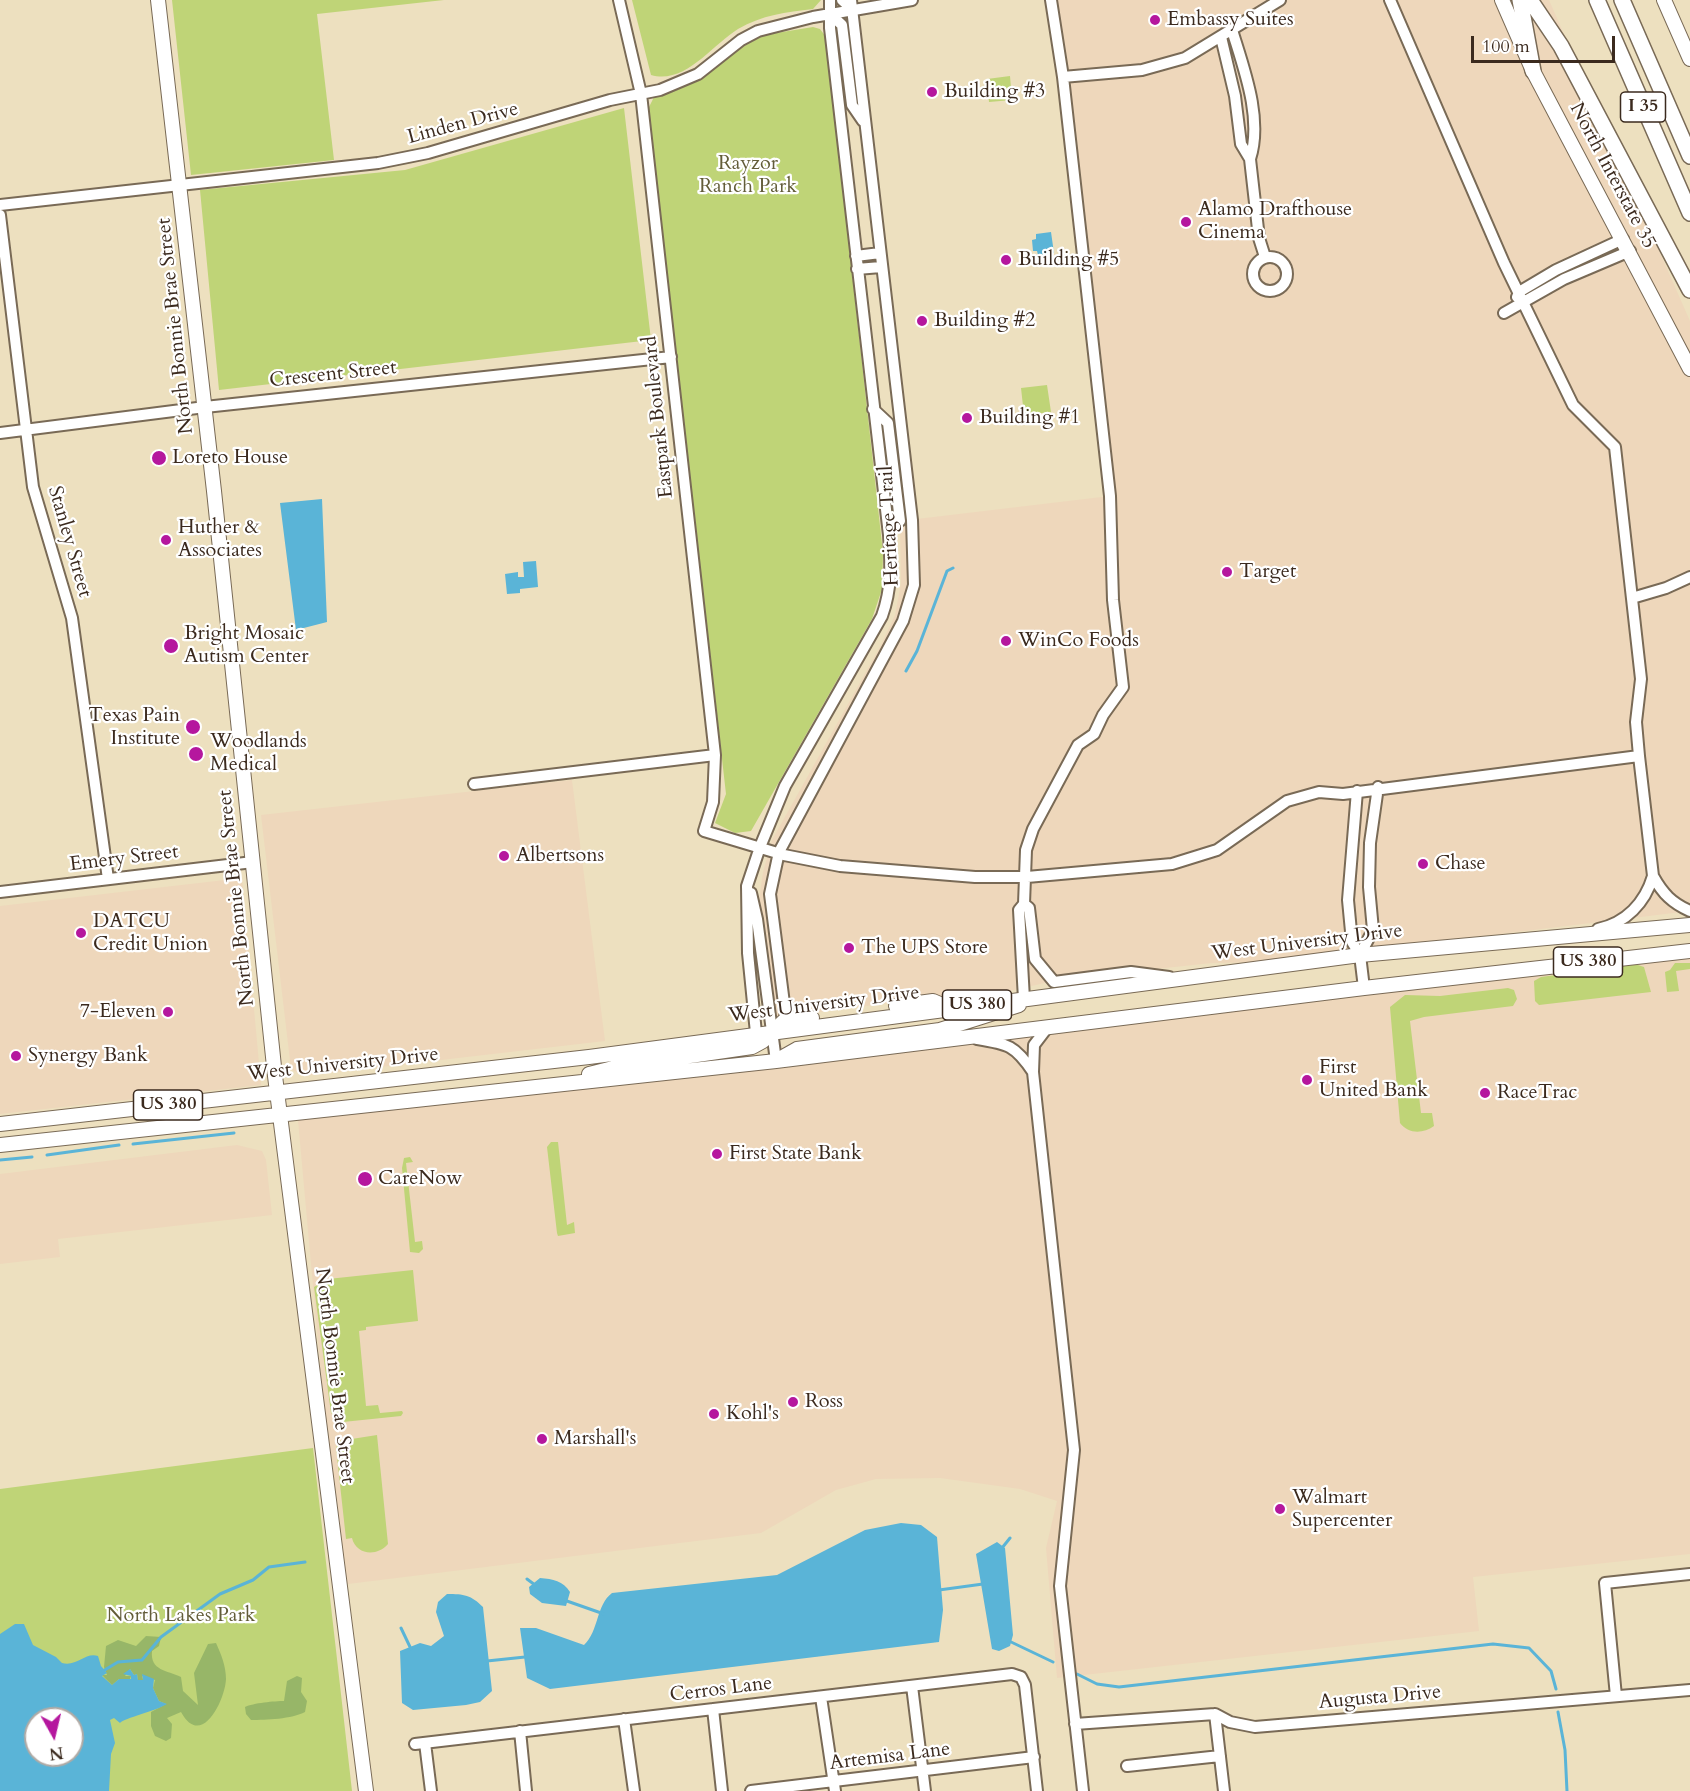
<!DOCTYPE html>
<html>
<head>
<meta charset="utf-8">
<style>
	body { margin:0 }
	#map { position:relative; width:1690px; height:1791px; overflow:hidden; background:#ede0bf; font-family:Cardo,serif }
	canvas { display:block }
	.north { position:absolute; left:24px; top:1707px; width:60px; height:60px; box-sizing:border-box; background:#fff; border:2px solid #b1aaa5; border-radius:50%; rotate:172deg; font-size:16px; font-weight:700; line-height:24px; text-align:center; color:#3b2a1e }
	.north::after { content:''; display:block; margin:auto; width:21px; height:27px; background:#b5179e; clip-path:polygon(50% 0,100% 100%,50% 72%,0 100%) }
	.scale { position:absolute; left:1471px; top:36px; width:144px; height:27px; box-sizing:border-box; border:3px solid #3b2a1e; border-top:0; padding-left:8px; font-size:18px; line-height:21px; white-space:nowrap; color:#3b2a1e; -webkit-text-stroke:4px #fff; paint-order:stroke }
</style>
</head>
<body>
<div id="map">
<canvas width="1690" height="1791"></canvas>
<div class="north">N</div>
<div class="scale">100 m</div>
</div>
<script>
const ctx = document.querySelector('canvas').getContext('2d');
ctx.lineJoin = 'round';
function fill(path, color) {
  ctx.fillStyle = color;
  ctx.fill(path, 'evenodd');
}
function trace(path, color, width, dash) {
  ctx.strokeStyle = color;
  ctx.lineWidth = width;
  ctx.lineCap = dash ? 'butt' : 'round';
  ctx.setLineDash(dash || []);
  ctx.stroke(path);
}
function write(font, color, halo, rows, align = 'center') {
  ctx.font = font + ' Cardo,serif';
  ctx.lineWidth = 4.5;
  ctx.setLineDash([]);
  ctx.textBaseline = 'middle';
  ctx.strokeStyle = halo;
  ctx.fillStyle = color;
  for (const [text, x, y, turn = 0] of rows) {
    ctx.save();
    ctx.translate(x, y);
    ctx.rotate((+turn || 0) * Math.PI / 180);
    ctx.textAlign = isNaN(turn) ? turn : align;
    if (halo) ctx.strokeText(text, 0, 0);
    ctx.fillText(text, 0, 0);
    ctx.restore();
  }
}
const built = new Path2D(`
	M1052,0h497l141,321v590l-421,51 -57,1 -150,16 -61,14 -67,4 -159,21 -16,-118 4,-28 9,-32 109,-195 14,-30 6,-32 -1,-62 210,-25z
	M572,780l33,261 -302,35 -12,-7 -30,-254z
	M242,878l19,207 -261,29v-208z
	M1690,951v603l-217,23 6,54 -422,47 -11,-130 11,-47 -37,-12 -80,-11 -64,1 -40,11 -75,43 -421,52 -42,-465 234,-33z
	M237,1145l25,6 4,9 6,55 -214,24 2,18 -60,7v-90z`);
const green = new Path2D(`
	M172,0h272l-127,14 17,146 -143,15z
	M632,0h189l-8,9c-27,3 -51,6 -75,20 -26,16 -53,56 -87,46z
	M813,27l7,2 6,8 57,516 -1,36 -10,30 -121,212 -16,2 -20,-10 11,-29 -78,-685 6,-12 41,-15 40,-31 29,-16z
	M1010,76l2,24 -23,2 -2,-23z
	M624,108l27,232 -432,50 -19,-200 205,-20z
	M1047,385l4,27 -27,3 -3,-27z
	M1675,963h15v6l-14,2 3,20 -12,1 -2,-20 5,-2z
	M1635,964l9,3 7,25 -112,13 -4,-4 -1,-20 7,-4z
	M1508,988l6,2 3,9 -4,7 -89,11 -14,4 11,92h11l2,13c-11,8 -26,8 -34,-3l-10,-116 15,-12 35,1z
	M551,1142h7l9,83 7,-3 1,11 -17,3 -1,-3 -10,-86z
	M410,1157l3,5 -7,1 9,79 7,-1 1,8 -4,4 -9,-1 -8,-84 2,-10z
	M413,1270l5,51 -52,6v3l-7,1 7,75 12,-1 2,8 22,-2 1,2 -2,3 -58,6 -12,-9 -17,-126 14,-8z
	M377,1435l11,109c-11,13 -32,11 -36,-6l-6,1 -10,-91 3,-7z
	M313,1448l39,343h-352v-302zM36,1719h36v36h-36z`);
const forest = new Path2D(`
	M146,1636l15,1 -2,9 -7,5c-2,20 15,19 29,26l2,14 15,14 -4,-32 14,-29 8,-1c5,11 10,23 10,36 -1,22 -25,70 -45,33l-14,6 5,6 -1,14 -5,3 -11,-5 -4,-10v-14l15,-8 -7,-3 -6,-13 2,-8 -13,-4 1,4h-5l-1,-6 -3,1 -4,-6 -5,7h6l-1,3h-11l-7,6 -10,-10h5l-3,-8 2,-21 12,-6 18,6z
	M297,1676l5,2 -1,14 6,9 -2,11c-13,7 -39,8 -54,8l-5,-6 -1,-7c8,-4 30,-6 39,-6l3,-20z`);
const water = new Path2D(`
	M1051,232l3,21 -16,2 -1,-4h-4l-1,-11 4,-1v-5z
	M322,499l5,123 -31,8 -16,-127z
	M536,561l2,26 -18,2v4l-13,1 -2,-20 13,-2v5h6l-1,-15z
	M901,1523l20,2 16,12 6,73 -4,32 -389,47 -23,-11 -7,-50h16l48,17c15,-14 12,-40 28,-52l165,-18 88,-45z
	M997,1542l8,6 8,87 -3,11 -11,5 -7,-2 -16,-95z
	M540,1578c13,1 23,3 30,14l-4,14 -24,-3 -12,-9 -1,-7z
	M447,1594c17,0 24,1 36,13l9,84 -12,11 -14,3 -53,5 -11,-7 -2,-52 20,-8 11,3 13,-10 -8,-24 2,-10z
	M15,1624h9l9,21 23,12 6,6c15,4 23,-11 36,-7l3,10 6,7 -5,3 10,9 7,-6h12v-3l-8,-2 7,-5 4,6 3,-1 1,6h5l-1,-6 12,5 -1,9 6,13 8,3c-11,7 -43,14 -47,19l-6,-5 -4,2 5,23 -4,11 -2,37h-109v-157zM36,1719h36v36h-36z`);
const stream = new Path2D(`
	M906,671l11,-20 30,-80 6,-3
	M133,1144l101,-11
	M47,1155l72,-10
	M0,1160l32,-3
	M1002,1548l8,-10
	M527,1579l8,6
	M939,1590l44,-6
	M564,1600l40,14
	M401,1628l10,21
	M1009,1641l44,21
	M487,1661l38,-4
	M103,1671l15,-9 24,-2 19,-23 59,-43 33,-14 16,-13 36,-5
	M1077,1674l20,10 22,3 374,-43 36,4 22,23 5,18
	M1558,1712l7,38 2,41`);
const minor = new Path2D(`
	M619,0l22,94 74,661 -2,47 -9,29 80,24 56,11 135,11h52l145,-13 45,-14 70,-49 32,-9 24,2 296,-38 14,120c-8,27 -27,47 -55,53
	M842,0l11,10
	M1390,0l114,263 69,142 42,42 26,232 -5,43 3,34
	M830,14l12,11 10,80 11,16
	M1232,30c12,39 31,89 18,129
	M1221,37l14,59 6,48 9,15 9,79 6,19
	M1063,77l79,-7 43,-12 95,-58
	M0,205l378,-42 50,-10 182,-53 50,-10 38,-16 43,-34 17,-9 55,-14 99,-17
	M0,215l33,272 39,131 36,261
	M856,256l24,-3
	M1253 274a17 17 0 1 1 34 0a17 17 0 1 1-34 0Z
	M857,269l24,-2
	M1517,297l2,-5 37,-22 67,-31
	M1504,313l60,-34 66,-28
	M873,409l15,14 12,98
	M0,433l205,-26 466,-50
	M1632,598l34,-10 24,-11
	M474,784l241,-29
	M1357,791l-9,109 4,42 8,13 4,33
	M1653,876c10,18 19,27 37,35
	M0,892l253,-30
	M751,893l6,26 19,142
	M1024,904l5,4 6,51 19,23 77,-10 38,5
	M1360,955l13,-25 -4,-43 1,-44 8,-56
	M1024,999l-5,-89 5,-6 2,-54 7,-21 45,-84 16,-11 9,-19 20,-28 -10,-87 -3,-104 -47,-419 -12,-77
	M786,1019l-16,-125 9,-42 124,-231 11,-36 -2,-65 -61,-520
	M1047,1028l-13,17 -1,27 41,378 -14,136 23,205
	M756,1033l-8,-80 -1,-67 13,-39 25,-61 97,-170c10,-28 9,-52 7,-81l-59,-507v-28
	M977,1039c31,5 38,6 56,33
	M912,1686l13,105
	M1616,1696l-11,-113 85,-9
	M821,1697l14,94
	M713,1709l9,82
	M1215,1714l9,77
	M624,1719l10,72
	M1075,1724l140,-10 15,8 25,5 435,-37
	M520,1731l6,60
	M425,1743l6,48
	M415,1744l597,-70 9,3 4,8 12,106
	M1127,1766l93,-10
	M751,1791l283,-34`);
const major = new Path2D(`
	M158,0l56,491 61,585 91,715
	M1502,0l31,71 157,298
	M1664,0l26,59
	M896,1006l37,-5 16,7
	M781,1058l16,-9 143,-19 79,-25
	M589,1074l32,-8 131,-19 11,-6 23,-22 26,-1
	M0,1124l589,-67 771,-102 330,-30
	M0,1145l776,-84 588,-73 326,-37`);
const highway = new Path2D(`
	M1520,0l13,71
	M1530,0l31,46 129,244
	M1597,0l93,213
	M1622,0l68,156`);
const markers = [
	[1155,20,6,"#b5179e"],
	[932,92,6,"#b5179e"],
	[1186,222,6,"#b5179e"],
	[1006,260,6,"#b5179e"],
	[922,321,6,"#b5179e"],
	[967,418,6,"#b5179e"],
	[159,458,8,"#b5179e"],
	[166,540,6,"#b5179e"],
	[1227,572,6,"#b5179e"],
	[1006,641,6,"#b5179e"],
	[171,646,8,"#b5179e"],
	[193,727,8,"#b5179e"],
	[196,754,8,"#b5179e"],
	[504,856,6,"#b5179e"],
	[1423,864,6,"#b5179e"],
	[81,933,6,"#b5179e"],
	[849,948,6,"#b5179e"],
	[168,1012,6,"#b5179e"],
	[16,1056,6,"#b5179e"],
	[1307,1080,6,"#b5179e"],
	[1485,1093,6,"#b5179e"],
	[717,1154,6,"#b5179e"],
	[365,1179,8,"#b5179e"],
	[793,1402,6,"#b5179e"],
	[714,1414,6,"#b5179e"],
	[542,1439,6,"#b5179e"],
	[1280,1509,6,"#b5179e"]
];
const shields = [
	[1643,107,45],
	[1588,962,69],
	[977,1005,69],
	[168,1105,69]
];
const shieldNames = [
	["I 35",1643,107],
	["US 380",1588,962],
	["US 380",977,1005],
	["US 380",168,1105]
];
const poiNames = [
	["Embassy Suites",1167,20],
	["Building #3",944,92],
	["Alamo Drafthouse",1198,210],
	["Cinema",1198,233],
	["Building #5",1018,260],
	["Building #2",934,321],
	["Building #1",979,418],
	["Loreto House",172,458],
	["Huther &",178,528],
	["Associates",178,551],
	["Target",1239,572],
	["Bright Mosaic",184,634],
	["Autism Center",184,657],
	["WinCo Foods",1018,641],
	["Texas Pain",180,716,"right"],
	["Institute",180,739,"right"],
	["Woodlands",210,742],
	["Medical",210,765],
	["Albertsons",516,856],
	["Chase",1435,864],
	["DATCU",93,922],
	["Credit Union",93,945],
	["The UPS Store",861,948],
	["7-Eleven",156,1012,"right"],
	["Synergy Bank",28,1056],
	["First",1319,1068],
	["United Bank",1319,1091],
	["RaceTrac",1497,1093],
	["First State Bank",729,1154],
	["CareNow",378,1179],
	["Ross",805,1402],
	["Kohl's",726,1414],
	["Marshall's",554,1439],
	["Walmart",1292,1498],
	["Supercenter",1292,1521]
];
const streetNames = [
	["Linden Drive",463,124,-15],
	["North Interstate 35",1612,176,62],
	["North Bonnie Brae Street",176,326,-96],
	["Crescent Street",333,375,-6],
	["Eastpark Boulevard",659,417,-96],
	["Heritage Trail",890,526,-93],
	["Stanley Street",69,542,74],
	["Emery Street",124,859,-7],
	["North Bonnie Brae Street",237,898,-96],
	["West University Drive",1307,943,-7],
	["West University Drive",824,1005,-7],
	["West University Drive",343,1065,-6],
	["North Bonnie Brae Street",334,1376,83],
	["Cerros Lane",721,1690,-7],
	["Augusta Drive",1380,1698,-5],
	["Artemisa Lane",890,1757,-7]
];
const parkNames = [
	["Rayzor",748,164],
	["Ranch Park",748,187],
	["North Lakes Park",181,1616]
];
fill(built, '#eed7bb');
fill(green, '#bfd477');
fill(forest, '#97b668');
fill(water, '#5ab4d7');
trace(stream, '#5ab4d7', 3);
trace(minor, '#796a56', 14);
trace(major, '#796a56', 16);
trace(highway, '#796a56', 18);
trace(minor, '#fff', 10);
trace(major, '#fff', 14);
trace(highway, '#fff', 15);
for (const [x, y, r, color] of markers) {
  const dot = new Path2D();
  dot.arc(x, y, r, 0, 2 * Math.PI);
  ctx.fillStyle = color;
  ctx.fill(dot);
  trace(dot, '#fff', 2);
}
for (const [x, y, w] of shields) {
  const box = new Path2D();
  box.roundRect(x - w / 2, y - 15, w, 30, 4.5);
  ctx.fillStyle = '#fff';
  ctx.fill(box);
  trace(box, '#3b2a1e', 1.5);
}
write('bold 18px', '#3b2a1e', null, shieldNames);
write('20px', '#3b2a1e', '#fff', poiNames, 'left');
write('20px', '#3b2a1e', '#fff', streetNames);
write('20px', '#635d39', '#fff', parkNames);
</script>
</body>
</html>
